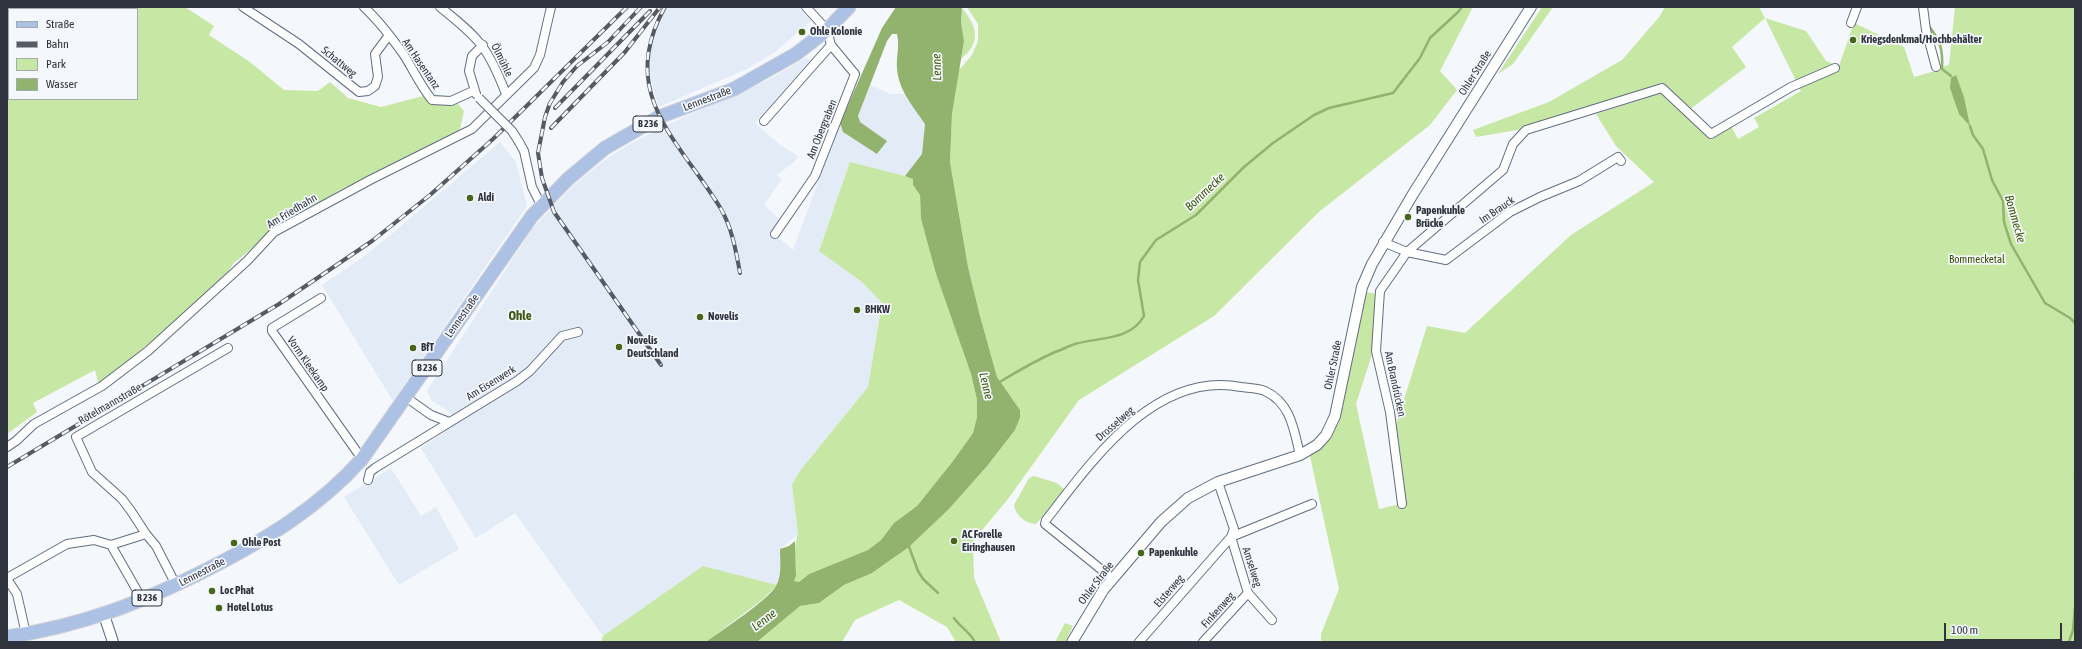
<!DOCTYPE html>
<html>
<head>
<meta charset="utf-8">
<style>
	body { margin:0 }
	#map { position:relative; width:2082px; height:649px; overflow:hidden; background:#f4f7fc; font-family:"Asap Condensed",sans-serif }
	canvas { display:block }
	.frame { position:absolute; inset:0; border:8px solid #2e333d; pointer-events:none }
	.legend { position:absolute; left:8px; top:8px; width:130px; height:92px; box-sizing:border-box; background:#f4f7fc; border:1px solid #a5a9b0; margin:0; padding:5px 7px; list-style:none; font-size:12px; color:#2e333d }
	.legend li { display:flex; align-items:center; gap:8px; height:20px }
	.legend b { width:20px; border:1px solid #a5a9b0 }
	.scale { position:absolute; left:1944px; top:623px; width:118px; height:18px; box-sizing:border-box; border:2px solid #2e333d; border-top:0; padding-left:5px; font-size:12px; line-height:14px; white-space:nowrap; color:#2e333d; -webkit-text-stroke:3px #f4f7fc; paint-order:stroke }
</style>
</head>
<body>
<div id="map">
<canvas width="2082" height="649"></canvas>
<div class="frame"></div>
<ul class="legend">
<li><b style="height:5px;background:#adc1e4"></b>Straße</li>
<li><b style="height:5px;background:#555a63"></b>Bahn</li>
<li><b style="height:11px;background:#c7e7a4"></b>Park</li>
<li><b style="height:11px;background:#92b36d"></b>Wasser</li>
</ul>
<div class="scale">100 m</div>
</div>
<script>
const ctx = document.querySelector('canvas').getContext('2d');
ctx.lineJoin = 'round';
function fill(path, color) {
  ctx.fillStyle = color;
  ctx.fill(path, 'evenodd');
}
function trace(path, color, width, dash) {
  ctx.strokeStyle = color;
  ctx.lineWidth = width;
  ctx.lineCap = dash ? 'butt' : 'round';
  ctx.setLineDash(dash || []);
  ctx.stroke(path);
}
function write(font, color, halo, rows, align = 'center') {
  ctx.font = font + ' "Asap Condensed",sans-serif';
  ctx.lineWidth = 3.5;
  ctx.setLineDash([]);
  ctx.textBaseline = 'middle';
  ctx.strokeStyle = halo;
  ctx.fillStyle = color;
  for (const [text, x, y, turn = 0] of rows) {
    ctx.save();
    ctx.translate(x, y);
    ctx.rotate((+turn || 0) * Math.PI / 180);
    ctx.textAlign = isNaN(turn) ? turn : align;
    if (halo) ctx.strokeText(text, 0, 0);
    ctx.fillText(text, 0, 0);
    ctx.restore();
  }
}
const built = new Path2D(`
	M667,7h131l13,14 -36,31 -28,17 -88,38 -6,-18 -3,-18 1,-23 8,-24z
	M806,58l4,2 -55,63 24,21 19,12 -4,6 -17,13 5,4 -18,26 16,15 -8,12 21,18 47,-127 3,9 35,22 8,-13 -26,-19 -2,-6 12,-31 20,9h14l21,30 -3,30 -17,22 -55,-13 -31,87 43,32 20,21 -14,84 -69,85 -7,13 6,49 -18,15v17l-3,19 -74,-19 -100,70 -88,-123 -39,25 -55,-90 36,-25 -8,-12 -17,-10 -5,-10 105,-162 42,-44 27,-22 25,-17 43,-22 97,-43z
	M500,142l16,20 11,44 -134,195 -71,-116 37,-25 34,-27z
	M391,468l30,48 15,-9 23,42 -60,36 -55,-88z`);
const green = new Path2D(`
	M7,7h178l29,19 -5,9 41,27 34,28 34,1 12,-9 18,16 33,9 50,-13 21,3 12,14 -4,18 -20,13 -100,48 -68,41 -39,33 -8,13 -109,95 -17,13 -4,-15 -62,33 4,9 -30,22zM9,9h128v90h-128z
	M967,7h506l-33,64 17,19 -27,35 -110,86 -106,105 -135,84 -71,99 -35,42 1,37 27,64h-45l-9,-15 -48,-27 -44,20 -13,22h-85l43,-36 19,-3 25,-18 28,-12 37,-26 40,-38 39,-44 27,-35 5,-12v-8l-23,-33 -17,-61 -12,-49 -18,-105 2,-48 7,-44 13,-15 6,-14v-17z
	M1542,7h11l-40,57 -15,10z
	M1665,7h94l6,11 41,13 20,30 13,5 15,-43 50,24 10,30 28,-8 -1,-2 8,-2 6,-58h120v635h-754v-8l18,-45 -29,-133 10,-9 9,-11 35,-144 13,2 -4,57 -17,53 23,105 25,-6 -8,-78 31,-99 38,7 106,-98 83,-53 -38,-36 -20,-32 65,-21 50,47 20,-14 7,13 21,-12 -5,-9 47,-27 -36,-73 -33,29 14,20 -57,43 -24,-25h-5l-137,44 -47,8 -3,-7 76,-28 73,-42 38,-44z
	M962,8c15,18 20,34 -1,51l3,-18 -3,-19z
	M850,162l63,16v7l7,10 1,24 15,55 35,100 6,26v17l-4,16 -20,28 -36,45 -23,17 -13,17 -13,10 -59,24 -10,8h-5c5,-16 -2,-32 4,-48l-6,-49 7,-13 69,-85 14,-84 -20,-21 -43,-31z
	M1034,476l23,7 8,7 -29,34c-11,-1 -20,-8 -22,-19l15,-27z
	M703,566l74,19 -14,14 -57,43h-105l2,-6z
	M1065,623l8,3 -8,16h-10z`);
const water = new Path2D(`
	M896,7h66l-1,15 3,19 -12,73 -2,48 18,105 12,49 17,61 23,33v8l-5,12 -27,35 -39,44 -40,38 -37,26 -28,12 -25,18 -19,3 -43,36h-51c16,-12 61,-41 70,-56 6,-10 4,-26 4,-37l9,-3 6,-5 1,35 -2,5 5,1 10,-8 59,-24 13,-10 13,-17 23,-17 36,-45 20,-28 4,-16v-17l-6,-26 -35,-100 -15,-55 -1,-24 -7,-10v-6l-8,-3 17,-22 3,-30c-12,-18 -26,-33 -28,-55 -1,-12 3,-24 0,-35h-5l-5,7 -29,75 2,6 27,19 -10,13 -34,-22 -3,-9 42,-95z
	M1956,75l8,22 6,29 -11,-12 -9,-26 1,-10z`);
const stream = new Path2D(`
	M1929,26c12,16 14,24 13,43l9,7
	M1970,126l3,9 10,14 9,31 11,21 1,21 7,22 34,59 25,15 5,5
	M998,383c18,-11 37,-22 57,-31 7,-2 13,-6 20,-8 24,-7 55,-3 69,-28l-6,-36 2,-18 16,-22 40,-25 48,-48 29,-24 41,-28 15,-7 64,-15 27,-35 10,-20 28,-26 4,-5
	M2075,474v7
	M908,544l10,27 5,8 15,14
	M954,618c6,9 16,14 21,24
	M2069,642l4,-12 2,-23`);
const minor = new Path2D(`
	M243,7l56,37 60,48 9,-1 7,-5 3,-9 -3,-23 14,-19
	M364,7c15,14 28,31 40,48 10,16 16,30 28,45l19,1 22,-10
	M440,7c39,31 48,40 66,87
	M1923,7l3,23 10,37
	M1851,23l6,-16
	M476,94l-7,-23 3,-15 11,-11
	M764,121l67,-76
	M519,142l5,9 8,36 9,18
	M775,234l40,-58 40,-102 -24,-29 -4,-15 -21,-23
	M1383,242l24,10 39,8 64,-48 30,-15 39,-16 39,-24 3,4
	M321,298l-49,30v3l90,128
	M407,398l24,17 18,7
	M7,447l9,-6 18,-17 68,-38 46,-35 99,-90 27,-29 96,-52 102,-51 62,-61 6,-13 11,-48
	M368,480l2,-8 5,-4 142,-87 13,-10 32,-35 16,-4
	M1218,482l16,47 -3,8 17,56 24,27
	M1402,504l-12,-92 -14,-61 4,-60 27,-39 96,-82 10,-26 13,-14 136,-42 49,46 80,-47 44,-19
	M111,545l32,56
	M7,578l60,-34 27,-4 17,5 35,-11
	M7,579l10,15 9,40
	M1113,579l-68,-55 1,-4c46,-59 109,-150 195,-133 8,1 18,1 24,4 26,12 29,39 35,64
	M176,585l-20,-39 -10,-12 -15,-23 -9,-12 -30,-27 -16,-35 152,-89
	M1139,642l92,-105 81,-33
	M1203,642l45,-49`);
const tertiary = new Path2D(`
	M104,615l9,27
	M1072,642l32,-53 57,-67 27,-24 30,-16 82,-27 17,-10 9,-10 9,-19 27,-129 10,-23 41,-70 118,-187`);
const primary = new Path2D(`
	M7,637c77,-12 134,-34 203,-69 57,-29 109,-61 152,-109l170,-243 36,-37 37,-31 54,-31 75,-28 62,-35 31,-24 22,-23`);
const rail = new Path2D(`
	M641,7l-33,35 -31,24 -14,16 -13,21 -5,14 -7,36 4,25 12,34 107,153
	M665,7c-49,87 15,134 56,202 11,19 15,42 19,64
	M555,108l95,-97
	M551,128l74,-76 35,-45
	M7,467l272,-163 93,-63 58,-46 63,-56 134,-132`);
const minorBridge = new Path2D(`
	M479,98l33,33 7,11`);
const markers = [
	[802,32,4,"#48661a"],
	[1853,40,4,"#48661a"],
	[470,198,4,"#48661a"],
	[1408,217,4,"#48661a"],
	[857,310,4,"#48661a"],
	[700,317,4,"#48661a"],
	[619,347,4,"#48661a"],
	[413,348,4,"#48661a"],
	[954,541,4,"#48661a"],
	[234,543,4,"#48661a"],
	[1141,553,4,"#48661a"],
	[212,591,4,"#48661a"],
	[219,608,4,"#48661a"]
];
const shields = [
	[648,124,30],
	[427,368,30],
	[147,598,30]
];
const shieldNames = [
	["B 236",648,124],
	["B 236",427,368],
	["B 236",147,598]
];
const poiNames = [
	["Ohle Kolonie",810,32],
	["Kriegsdenkmal/Hochbehälter",1861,40],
	["Aldi",478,198],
	["Papenkuhle",1416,211],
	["Brücke",1416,224],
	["BHKW",865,310],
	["Novelis",708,317],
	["Novelis",627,341],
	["Deutschland",627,354],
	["BfT",421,348],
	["AC Forelle",962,535],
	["Eiringhausen",962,548],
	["Ohle Post",242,543],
	["Papenkuhle",1149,553],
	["Loc Phat",220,591],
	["Hotel Lotus",227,608]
];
const streetNames = [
	["Ölmühle",502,60,64],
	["Schattweg",339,62,39],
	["Am Hasentanz",421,64,56],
	["Ohler Straße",1475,73,-58],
	["Lennestraße",707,99,-21],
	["Am Obergraben",822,129,-68],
	["Im Brauck",1497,210,-34],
	["Am Friedhahn",292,211,-31],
	["Lennestraße",462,316,-55],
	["Vorm Kleekamp",308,364,55],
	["Ohler Straße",1333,365,-78],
	["Am Eisenwerk",491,383,-32],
	["Am Brandrücken",1395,384,78],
	["Rötelmannstraße",110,404,-30],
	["Drosselweg",1115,424,-41],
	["Amselweg",1252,567,72],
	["Lennestraße",202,572,-27],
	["Ohler Straße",1096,583,-53],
	["Elsterweg",1169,591,-49],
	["Finkenweg",1218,610,-48]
];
const parkNames = [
	["Bommecketal",1977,260]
];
const waterNames = [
	["Lenne",937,67,-92],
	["Bommecke",1205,192,-43],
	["Bommecke",2015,219,74],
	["Lenne",986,386,77],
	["Lenne",764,620,-37]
];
const quarterNames = [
	["Ohle",520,316]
];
fill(built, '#e3ebf7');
fill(green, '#c7e7a4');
fill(water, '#92b36d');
trace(stream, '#92b36d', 2.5);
trace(minor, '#616d82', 10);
trace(tertiary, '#616d82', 12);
trace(primary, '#d1d2d4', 15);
trace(minor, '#fff', 8);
trace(tertiary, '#fff', 10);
trace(primary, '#adc1e4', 13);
trace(rail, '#555a63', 4);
trace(rail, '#f4f7fc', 2.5, [8]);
trace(minorBridge, '#616d82', 10, []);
trace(minorBridge, '#fff', 8);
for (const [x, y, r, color] of markers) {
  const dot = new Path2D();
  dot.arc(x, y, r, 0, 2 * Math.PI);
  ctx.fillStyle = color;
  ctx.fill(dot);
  trace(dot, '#f4f7fc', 1.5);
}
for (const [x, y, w] of shields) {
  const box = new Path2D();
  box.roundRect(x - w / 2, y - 8, w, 16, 3);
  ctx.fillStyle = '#f4f7fc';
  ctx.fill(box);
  trace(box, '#2e333d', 1);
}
write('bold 10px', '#2e333d', null, shieldNames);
write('bold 11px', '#2e333d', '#f4f7fc', poiNames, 'left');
write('11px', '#2e333d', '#f4f7fc', streetNames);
write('11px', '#345000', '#f4f7fc', parkNames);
write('italic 12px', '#3a5608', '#f4f7fc', waterNames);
write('bold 13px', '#3c5711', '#f4f7fc', quarterNames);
</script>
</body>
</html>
